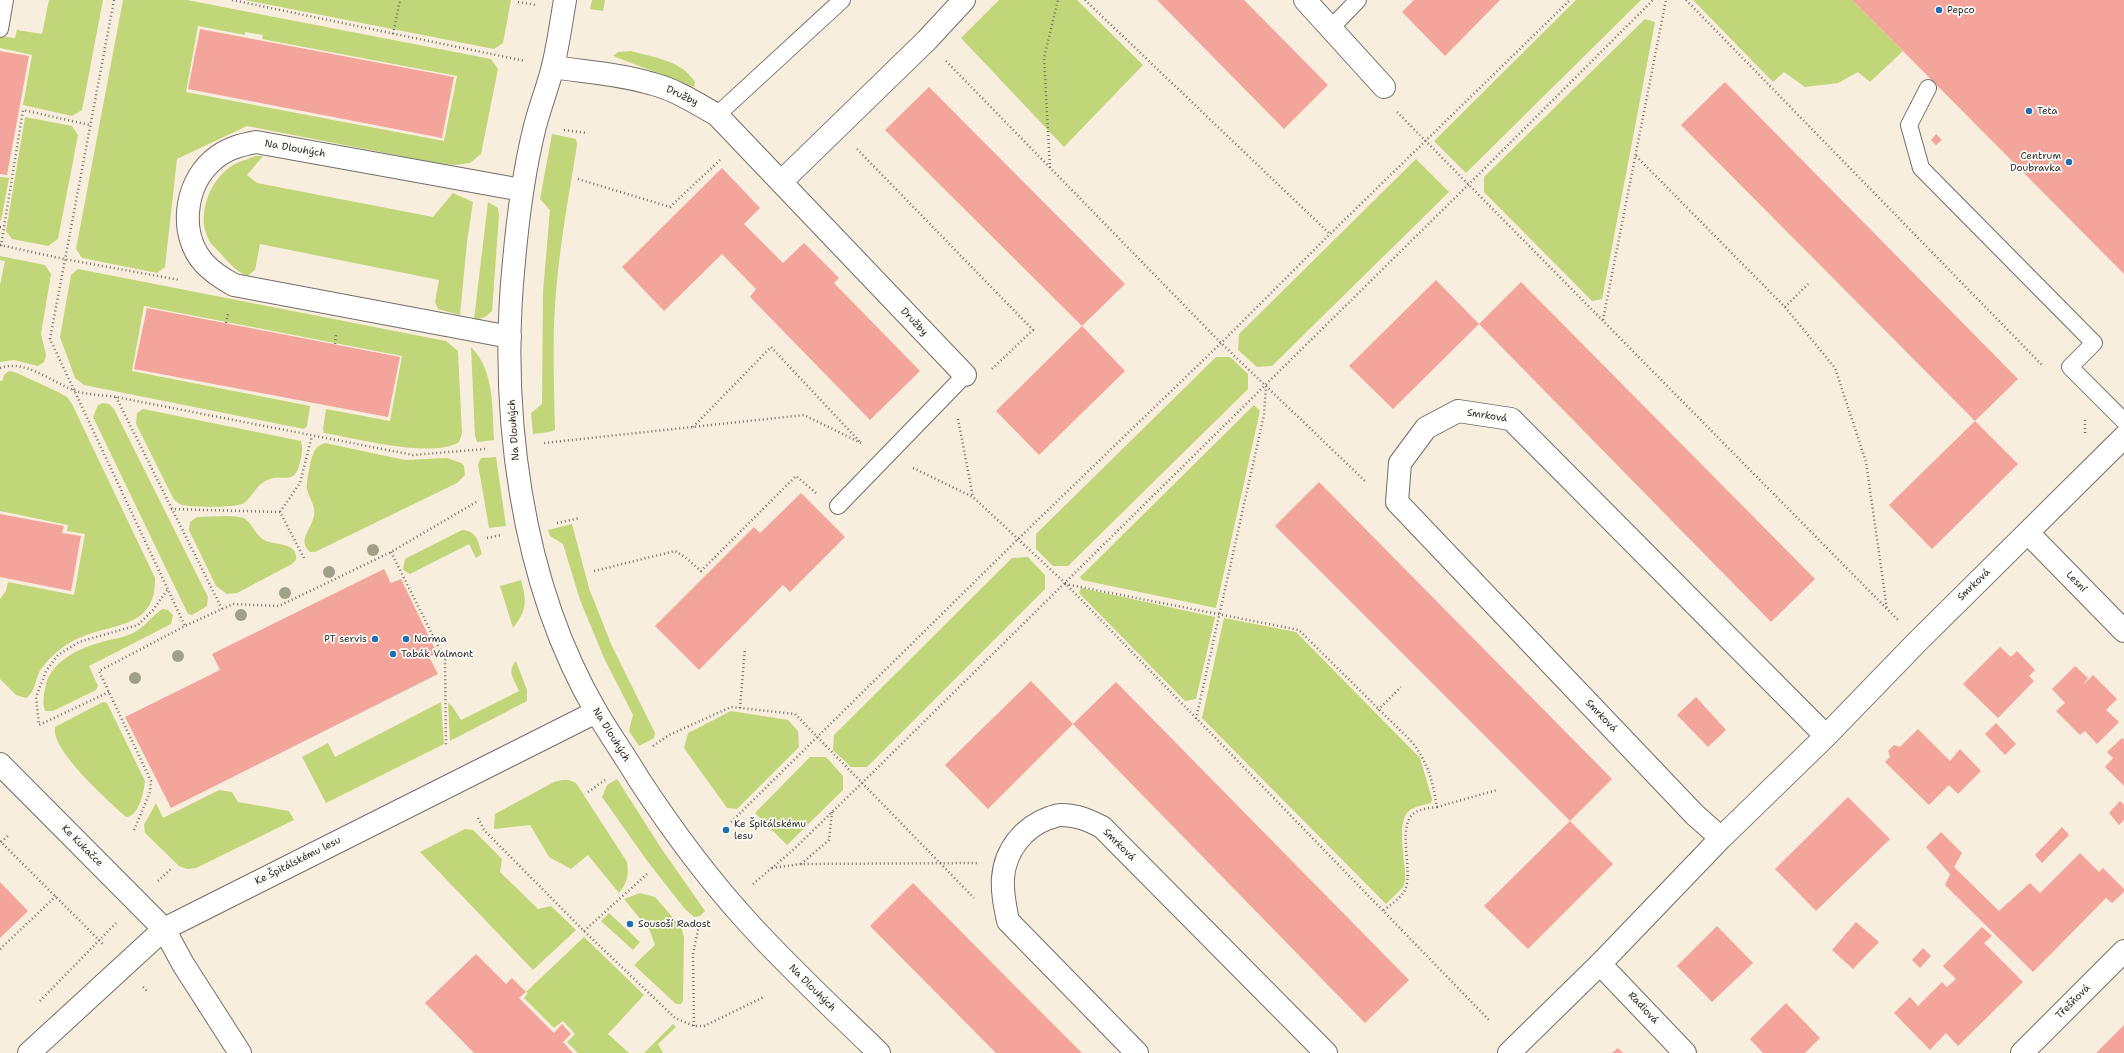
<!DOCTYPE html>
<html>
<head>
<meta charset="utf-8">
<style>
	body { margin:0 }
	canvas { display:block; background:#f8eedd }
</style>
</head>
<body>
<canvas width="2124" height="1053"></canvas>
<script>
const ctx = document.querySelector('canvas').getContext('2d');
ctx.lineJoin = 'round';
function fill(path, color) {
  ctx.fillStyle = color;
  ctx.fill(path, 'evenodd');
}
function trace(path, color, width, dash) {
  ctx.strokeStyle = color;
  ctx.lineWidth = width;
  ctx.lineCap = dash ? 'butt' : 'round';
  ctx.setLineDash(dash || []);
  ctx.stroke(path);
}
function write(font, color, halo, rows, align = 'center') {
  ctx.font = font + ' "Shantell Sans",sans-serif';
  ctx.lineWidth = 3.5;
  ctx.setLineDash([]);
  ctx.textBaseline = 'middle';
  ctx.strokeStyle = halo;
  ctx.fillStyle = color;
  for (const [text, x, y, turn = 0] of rows) {
    ctx.save();
    ctx.translate(x, y);
    ctx.rotate((+turn || 0) * Math.PI / 180);
    ctx.textAlign = isNaN(turn) ? turn : align;
    if (halo) ctx.strokeText(text, 0, 0);
    ctx.fillText(text, 0, 0);
    ctx.restore();
  }
}
const green = new Path2D(`
	M49,0h54l-21,110 -10,6 -49,-11 9,-50 -32,-7v-12l15,2 2,-8 25,4z
	M123,0h64l304,59 7,10 -17,85 -11,9 -16,2 -22,-3 -185,-36 -70,33 -12,108 -8,6 -75,-15 -6,-9zM198,26l47,9v-3l18,3 -1,4 195,37 -13,65 -258,-49z
	M245,0h266l-8,43 -9,6z
	M592,0h13l-2,11 -13,-2z
	M999,0h78l66,65 -79,82 -103,-109z
	M1576,0h65l-175,173 -32,-32z
	M1693,0h159l51,51 -33,31 -12,-10 -20,11 -33,4 -21,-15 -11,10z
	M1645,19l10,3 -53,277 -10,2 -108,-109v-15z
	M631,51c24,7 50,9 64,31l-1,5 -81,-31 5,-4z
	M25,117l47,9 6,9 -20,104 -10,7 -36,-7 -6,-8z
	M552,134l24,5 1,6c-8,49 -17,98 -21,147 -4,46 -2,92 -1,138l-6,2 -16,2 -2,-21 11,-9 1,-112 7,-82 -10,-11z
	M256,156h7l-16,19 10,8 176,34 20,-24 20,9 -6,40 -7,73 -22,-6 -3,-7 4,-22 -179,-36 -5,26 -8,6c-11,-5 -18,-13 -26,-22 -4,-5 -11,-10 -13,-16 -12,-24 3,-60 25,-73 7,-4 16,-6 23,-9z
	M1416,159l33,33 -177,174 -15,1 -19,-17 1,-16z
	M0,177l9,1 -8,43 -1,-1z
	M488,202l10,6 1,7 -7,96c-6,6 -9,8 -18,8z
	M0,256l45,9 6,9 -10,60 5,21 -2,7 -6,4 -24,-6 -14,2v-77l5,-24 -5,-1z
	M78,269l368,72 12,10 4,83 -3,8c-27,17 -104,-4 -135,-9l-1,-4 3,-20 64,12 12,-65 -258,-50 -12,65 178,35 -3,20 -3,3 -220,-44 -9,-7 -15,-41 11,-62z
	M471,347c24,24 21,62 23,93l-17,2 -2,-6z
	M1216,357h14l18,17v15l-180,177h-15l-17,-17v-15z
	M9,371l8,2 41,19 9,5 5,7 83,174c1,39 -24,45 -56,53 -15,4 -29,10 -41,20 -6,5 -12,11 -17,18 -6,9 -5,23 -15,29l-10,-3 -16,-16v-80l6,-8 2,-9 66,13 11,-61 -18,-3 1,-6 -68,-14v-130h2l2,-6z
	M103,403l6,1 5,5 94,188 -1,9 -15,9 -4,-1 -95,-197 5,-12z
	M1254,405l6,6 -44,197 -134,-28 -2,-3z
	M143,409l158,32c2,7 1,14 -1,21 -6,26 -18,10 -35,19 -9,5 -13,16 -21,22 -8,5 -55,5 -64,1 -2,-1 -5,-4 -7,-6l-37,-74 1,-11z
	M325,443l80,17 42,-2 14,5 3,3 1,9 -8,8 -142,69h-5c-13,-12 1,-22 4,-36 2,-11 -5,-17 -7,-27 -1,-6 4,-34 8,-39 2,-4 6,-5 10,-7z
	M496,457l10,69 -17,2 -11,-64 3,-6z
	M197,517c14,0 29,-2 43,0 11,2 14,17 24,23 11,6 34,1 32,20l-4,4 -55,29 -10,1 -11,-8 -27,-56 1,-8z
	M572,524l17,64 22,56 44,89 -1,5 -15,8 -10,-15 4,-16 -29,-57 -24,-58 -17,-56 -13,-8 -2,-6z
	M462,530c15,1 16,11 20,24l-6,4 -7,-14 -59,30 -7,-4 2,-11z
	M1028,557l17,18v14l-178,178h-16l-18,-17 1,-15 178,-177z
	M521,580c6,22 6,30 -8,48l-13,-42z
	M1081,588l134,29 -19,82 -11,2 -106,-108z
	M162,609l6,1 5,5 -2,9 -82,42 9,20 -2,4 -43,21h-8c-3,-8 -1,-18 1,-27 7,-24 34,-36 56,-42 9,-3 20,-4 29,-8 13,-6 20,-17 31,-25z
	M1224,618l72,14 124,126 12,41 -1,4c-7,2 -15,3 -21,7 -16,12 -3,53 -5,71l-2,6 -17,17 -184,-186z
	M516,661l11,29v11l-77,40 -2,-38 4,3 9,14 58,-29c-4,-11 -13,-19 -3,-30z
	M103,702l4,1 38,78c-1,10 -6,36 -19,36 -17,-16 -76,-67 -71,-90z
	M441,702l3,42 -118,59 -24,-46 26,-14 7,14z
	M731,711l57,9 10,11 1,16 -62,62 -10,-1 -43,-60 4,-15z
	M810,757h16l17,19v14l-56,55 -32,-32z
	M617,779l44,69 44,63 -5,5 -6,1 -10,-9 -36,-46 -46,-65 5,-12z
	M562,780h7l7,3 51,79c2,13 0,21 -8,31l-31,-38 -17,14 -22,-12 -19,-32 -36,4 1,-15 59,-32z
	M219,790l13,2 6,10 51,9 5,9 -98,48 -9,1 -8,-3 -34,-33 -1,-8 12,-22 7,15z
	M465,829l8,1 29,29 -2,13 38,37 13,-3 25,24 -43,40 -113,-118z
	M640,893l15,4 26,30 3,10 -1,64 -2,3h-5l-42,-39 21,-20 -5,-14 -26,-32z
	M609,913l31,29 -7,8 -32,-29z
	M584,937l60,58 -36,39 21,19h-51l-11,-11 8,-8 -12,-13 -9,7 -30,-30 4,-5 -2,-1z
	M673,1024l3,3 -18,17 5,9h-19z`);
const building = new Path2D(`
	M1157,0h87l84,85 -44,44z
	M1414,0h86l-55,56 -43,-44z
	M1852,0h272v274l-221,-223z
	M200,29l254,48 -12,61 -254,-49z
	M0,51l29,5 -22,119 -7,-1z
	M1725,82l293,297 -43,42 -294,-296z
	M929,87l196,197 -43,42 -197,-196z
	M1936,134l6,6 -6,5 -5,-5z
	M722,168l38,40 -16,16 39,39 21,-20 35,35 -5,5 86,88 -50,49 -120,-123 6,-8 -34,-35 -58,57 -42,-44z
	M1436,280l43,44 -86,85 -44,-43z
	M1521,282l294,297 -44,43 -292,-298z
	M147,308l253,49 -12,60 -254,-48z
	M1082,326l43,45 -86,84 -43,-44z
	M1975,421l43,43 -86,85 -43,-44z
	M1319,482l293,297 -42,42 43,43 -85,85 -44,-43 86,-85 -295,-295z
	M801,493l44,44 -55,55 -7,-7 -84,85 -44,-44 99,-99 6,6z
	M0,514l64,12 -2,7 19,3 -10,55 -71,-14z
	M384,569l7,14 10,-4 36,74 -8,4 9,17 -267,134 -46,-91 95,-47 -8,-16z
	M2000,647l11,10 6,-6 18,19 -6,6 5,5 -36,37 -35,-34z
	M2075,666l13,12 -5,7 10,-10 24,24 -11,11 13,12 -22,22 -12,-13 -5,4 -24,-24 9,-8 -13,-14z
	M1031,681l42,43 43,-42 293,298 -44,43 -292,-299 -85,85 -43,-44z
	M1696,697l30,33 -18,17 -31,-32z
	M1996,723l20,21 -11,11 -20,-21z
	M1918,729l32,32 10,-12 21,22 -23,23 -9,-9 -20,20 -44,-43 5,-5 -2,-6 6,-6 6,2z
	M2122,738l2,2v46l-19,-19 8,-9 -6,-6z
	M1848,797l42,42 -74,72 -41,-42z
	M2120,801l4,4v15l-5,5 -10,-12z
	M2062,827l7,8 -27,28 -7,-8z
	M1941,832l21,21 -8,14 45,44 31,-28 10,10 40,-40 19,19 4,-4 21,21v3l-12,11 -6,-5 -73,74 -88,-87 5,-11 -24,-27z
	M0,882l28,29 -28,27z
	M913,883l98,99 71,71h-86l-126,-127z
	M1856,922l23,20 -26,27 -21,-19z
	M1717,926l36,37 -41,39 -35,-36z
	M1982,927l10,9 -8,7 39,39 -65,64 -12,-13 -16,17 -36,-37 16,-16 8,9 24,-24 5,5 9,-8 -13,-13z
	M1923,948l8,8 -11,12 -8,-8z
	M476,954l30,30 6,-6 14,14 -7,6 35,35 8,-9 9,10 -8,8 10,11h-99l-49,-50z
	M1786,1003l34,35 -15,15h-42l-13,-14z
	M2124,1025v28h-28z
	M1618,1048l5,5h-11z`);
const path = new Path2D(`
	M114,0l-64,339 135,287
	M232,0l293,61
	M1085,0l245,234
	M1686,0l357,366
	M518,2l18,3
	M393,34l7,-34
	M946,61l275,282 144,138
	M1397,112l501,508
	M564,130l23,3
	M857,149l176,181 -41,39
	M1636,156l149,151 24,-24
	M1050,168l-6,-110 14,-58
	M578,179l92,28 50,-47
	M0,227h4
	M0,245l64,14 116,21
	M1,246l22,-136 67,15
	M1785,307l50,61 31,94 21,147
	M1603,320l63,-320
	M226,323l2,-10
	M335,344l1,-10
	M0,368c25,-9 50,13 73,22 13,5 30,5 43,7l297,58 72,-6
	M116,397l106,212
	M958,419l15,78
	M2085,420v13
	M693,427l78,-80 90,96
	M544,443l260,-28 57,28
	M913,468l60,29 92,86 425,438
	M171,509l109,3
	M557,523l23,-5
	M487,538l14,-3
	M391,552l54,108 1,87
	M304,558l-24,-46 20,-29 12,-47
	M594,571l81,-20 10,6 16,14 95,-95 20,17
	M1065,584l234,46 114,113c16,23 19,36 24,64 -7,1 -16,2 -21,5 -21,11 -2,58 -11,78 -3,7 -16,16 -22,21
	M109,692l-70,33 -3,-28 10,-26 12,-16 21,-13 59,-17 15,-15 15,-21
	M740,708l5,-60
	M1378,710l23,-23
	M1196,719l68,-304 2,-29
	M653,746l16,-11 62,-28 64,7 179,184
	M588,792l17,-12
	M1437,807l60,-17
	M478,818l6,12 100,101 91,87 19,8h10l60,-29
	M731,822l287,-283 203,-196 109,-109 240,-234
	M134,830l16,-38 1,-11 -52,-110 86,-45 48,-22 46,2 112,-54 87,-51
	M0,841l104,104
	M1,842l9,-8
	M801,864l28,-24 3,-28
	M772,868l29,-4 176,-1
	M158,881l14,-13
	M753,884l40,-34 69,-67 606,-598 185,-185
	M584,931l63,-57
	M0,949l56,-53
	M143,987l4,4
	M40,1001l76,-78
	M694,1026l-1,-72 5,-24 10,-9`);
const service = new Path2D(`
	M1331,28l27,-28
	M0,29l5,-29
	M1928,88l-19,37 12,43 173,175 -24,24 54,54
	M717,115l125,-115
	M838,506l127,-131`);
const minor = new Path2D(`
	M1305,0l79,87
	M553,67c33,5 68,7 100,17 23,6 43,19 64,31l248,260
	M781,182l146,-142 37,-40
	M510,337l-276,-52c-11,-6 -21,-12 -30,-22 -25,-28 -20,-77 8,-102 13,-12 28,-16 44,-19l266,48
	M2028,533l96,98
	M0,764l164,165 19,35 57,89
	M1721,838l-26,-23 -298,-313 3,-39 26,-35 32,-17 53,8 315,317
	M1600,964l85,89
	M29,1053l135,-124 432,-217
	M1137,1053l-129,-132c-3,-15 -6,-28 -5,-43 2,-28 21,-51 46,-60 4,-1 8,-3 12,-3 16,0 27,5 41,12l224,226
	M1509,1053l91,-89 121,-126 105,-102 91,-94 207,-205
	M2022,1053l102,-102`);
const tertiary = new Path2D(`
	M565,0c-4,23 -7,47 -13,70 -5,19 -12,37 -17,56 -11,44 -17,90 -21,135 -15,149 6,321 83,452 13,22 28,43 41,65 32,49 68,98 107,141 42,47 89,90 134,134`);
const trees = [
	[373,550],
	[329,572],
	[285,593],
	[241,615],
	[178,656],
	[135,678]
];
const markers = [
	[1939,10,4,"#1f6fb2"],
	[2029,111,4,"#1f6fb2"],
	[2069,162,4,"#1f6fb2"],
	[375,639,4,"#1f6fb2"],
	[406,639,4,"#1f6fb2"],
	[393,654,4,"#1f6fb2"],
	[726,830,4,"#1f6fb2"],
	[630,924,4,"#1f6fb2"]
];
const poiNames = [
	["Pepco",1947,10],
	["Teta",2037,111],
	["Centrum",2061,156,"right"],
	["Doubravka",2061,168,"right"],
	["PT servis",367,639,"right"],
	["Norma",414,639],
	["Tabák Valmont",401,654],
	["Ke Špitálskému",734,824],
	["lesu",734,836],
	["Sousoší Radost",638,924]
];
const streetNames = [
	["Družby",682,96,25],
	["Na Dlouhých",295,149,10],
	["Družby",914,322,46],
	["Smrková",1487,416,9],
	["Na Dlouhých",514,430,-94],
	["Lesní",2076,582,46],
	["Smrková",1974,585,-44],
	["Smrková",1601,716,46],
	["Na Dlouhých",611,735,58],
	["Smrková",1119,845,45],
	["Ke Kukačce",82,846,45],
	["Ke Špitálskému lesu",298,861,-27],
	["Na Dlouhých",812,988,45],
	["Třešňová",2073,1002,-45],
	["Radiová",1643,1008,47]
];
fill(green, '#c1d579');
fill(building, '#f3a49b');
trace(service, '#736f69', 18);
trace(minor, '#736f69', 24);
trace(tertiary, '#736f69', 24);
trace(path, '#736f69', 2.5, [1, 3]);
trace(service, '#fff', 16);
trace(minor, '#fff', 22);
trace(tertiary, '#fff', 22);
ctx.fillStyle = '#a09f88';
for (const [x, y] of trees) {
  ctx.beginPath();
  ctx.arc(x, y, 6, 0, 2 * Math.PI);
  ctx.fill();
}
for (const [x, y, r, color] of markers) {
  const dot = new Path2D();
  dot.arc(x, y, r, 0, 2 * Math.PI);
  ctx.fillStyle = color;
  ctx.fill(dot);
  trace(dot, '#fdfcf7', 1.5);
}
write('10px', '#2b2b2b', '#fdfcf7', poiNames, 'left');
write('10px', '#2b2b2b', '#fdfcf7', streetNames);
</script>
</body>
</html>
